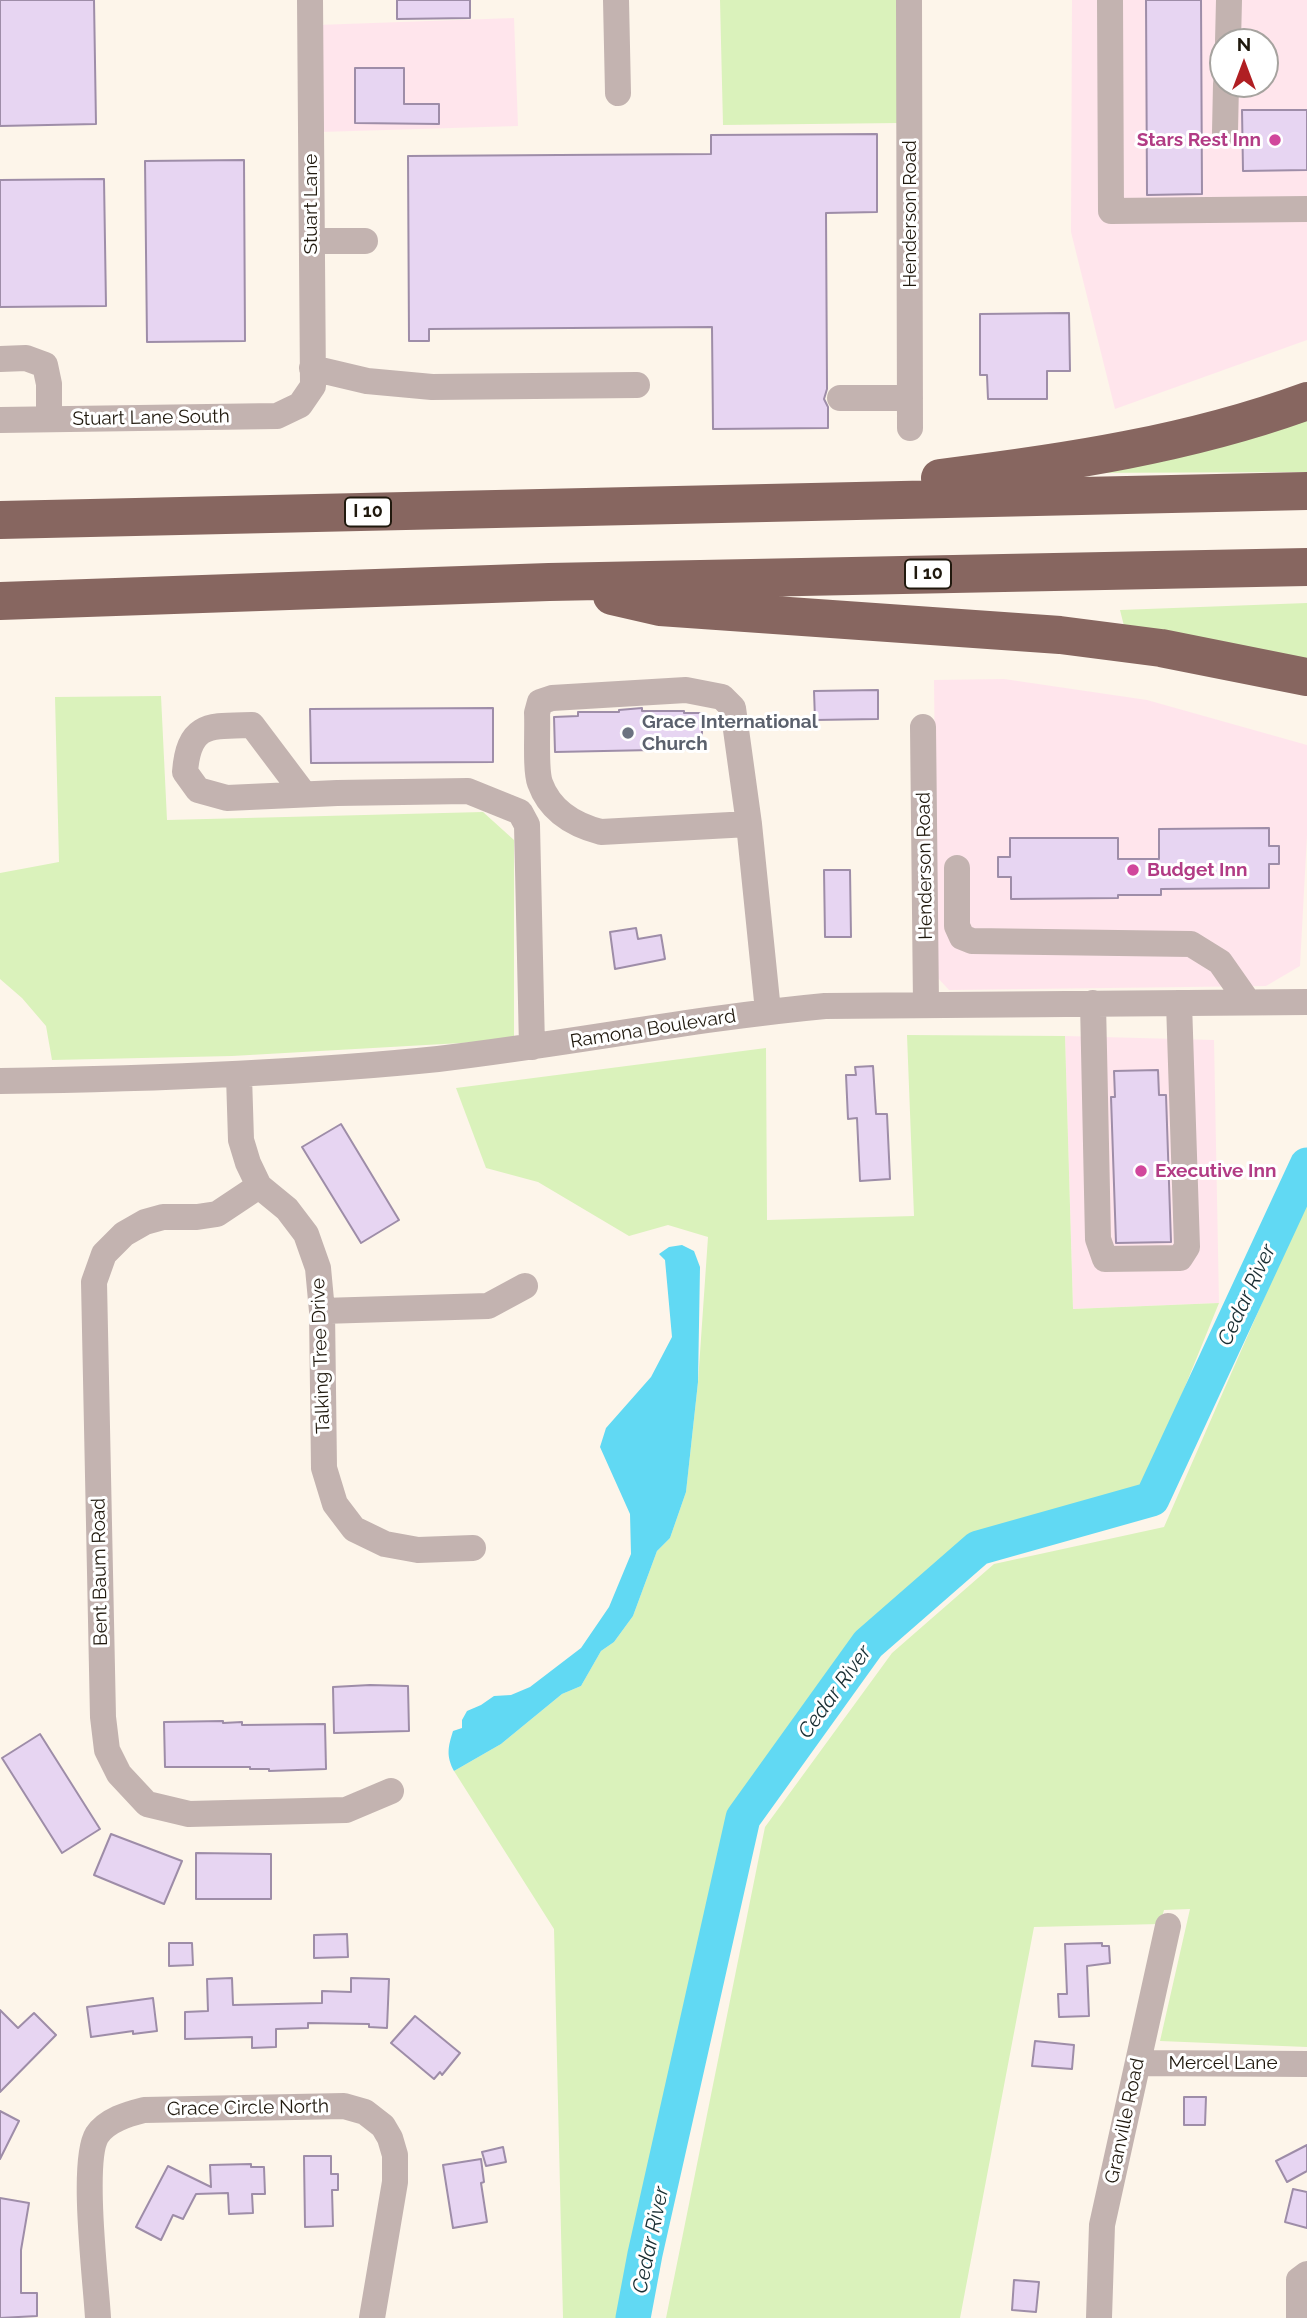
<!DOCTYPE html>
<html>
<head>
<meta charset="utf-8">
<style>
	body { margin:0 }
	#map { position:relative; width:1307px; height:2318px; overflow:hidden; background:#fdf5ea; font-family:Raleway,sans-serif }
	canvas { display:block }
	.north { position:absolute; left:1209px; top:28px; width:70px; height:70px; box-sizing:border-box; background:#fff; border:2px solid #a6a39f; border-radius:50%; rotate:0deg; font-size:19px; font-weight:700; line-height:28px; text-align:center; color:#20190e }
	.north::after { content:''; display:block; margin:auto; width:24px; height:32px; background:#b01f23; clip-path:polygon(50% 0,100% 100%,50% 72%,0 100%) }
</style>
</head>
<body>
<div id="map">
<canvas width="1307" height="2318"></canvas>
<div class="north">N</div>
</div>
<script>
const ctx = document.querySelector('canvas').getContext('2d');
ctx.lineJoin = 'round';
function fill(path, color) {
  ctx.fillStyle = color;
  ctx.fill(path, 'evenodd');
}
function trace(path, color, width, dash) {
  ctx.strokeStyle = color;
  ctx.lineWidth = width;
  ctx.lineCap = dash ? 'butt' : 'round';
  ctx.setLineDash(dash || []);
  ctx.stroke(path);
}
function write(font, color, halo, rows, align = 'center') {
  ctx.font = font + ' Raleway,sans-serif';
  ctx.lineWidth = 6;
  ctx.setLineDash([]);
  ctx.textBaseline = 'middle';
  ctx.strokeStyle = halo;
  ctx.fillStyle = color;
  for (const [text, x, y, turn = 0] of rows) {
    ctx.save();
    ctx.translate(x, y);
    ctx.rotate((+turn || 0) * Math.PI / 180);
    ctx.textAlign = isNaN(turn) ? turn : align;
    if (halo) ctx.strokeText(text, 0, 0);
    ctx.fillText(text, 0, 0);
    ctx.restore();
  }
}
const commercial = new Path2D(`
	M1072,0h235v340l-192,69 -44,-177zM1223,42h42v42h-42z
	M514,18l4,108 -198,6 -3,-107z
	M1004,679l143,21 160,45v90l-7,131 -34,20 -317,4 -12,-13 -3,-297z
	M1065,1036l149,4 5,263 -146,6z`);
const green = new Path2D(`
	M720,0h180l-1,123 -176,2z
	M1307,410v62l-236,1z
	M1307,603v66l-183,-43 -4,-16z
	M161,696l6,124 316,-8 31,28v200l-282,16 -180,4 -6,-34 -24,-28 -22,-19v-106l59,-11 -4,-165z
	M907,1035l158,1 8,273 146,-6 -74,182 -172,54 -112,97 -132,178 -107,504h-59l-9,-389 -100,-158 47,-27 61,-50 19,-8 20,-35 13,-9 19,-26 24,-65 13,-13 16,-46 12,-110 10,-145 -40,-12 -39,11 -91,-54 -52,-14 -30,-80 310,-40 1,172 147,-4z
	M1307,1200v847l-147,-6 30,-132 -26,1 -4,14 -126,3 -74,391h-294l99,-491 127,-174 102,-89 170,-37z`);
const water = new Path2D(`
	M682,1245l12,6 6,16 -2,115 -12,110 -16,46 -13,13 -24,65 -19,26 -13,9 -20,35 -19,8 -61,50 -47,27c-8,-15 -6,-24 -1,-40l9,-3v-8l5,-9 14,-6 13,-9 17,-1 19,-8 51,-39 28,-41 22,-53 -1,-40 -30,-67 6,-19 45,-51 21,-40 -7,-77 -6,-6 10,-7z`);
const river = new Path2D(`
	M633,2318l12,-64 98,-436 125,-174 110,-96 174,-49 155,-334`);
const building = new Path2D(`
	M0,0h94l2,124 -96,2z
	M397,0h73v18l-73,1z
	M1146,0h55l1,194 -55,1z
	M355,68h49v36h35v20l-84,-1z
	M1242,110h65v60l-64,1z
	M877,134v78l-51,1 1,176 -3,10 4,8v21l-115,1 -1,-102 -283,2v12h-20l-1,-185 303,-2v-19z
	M244,160l1,181 -98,1 -2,-181z
	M104,179l2,127 -106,1v-127z
	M1069,313l1,58h-23v28h-59l-1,-24h-7v-61z
	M878,690v29l-63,1 -1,-29z
	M493,708v54l-182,1 -1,-54z
	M642,708v3h42v2h18v36l-147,3 -1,-35 24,-1v-4h41v-2z
	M1269,828v18h10v18h-10v24l-108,1v6h-43v3l-107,1v-22h-13v-20h12v-19h108v21h41v-30z
	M824,870h26l1,67h-26z
	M636,928l2,11 23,-4 4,24 -50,10 -5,-37z
	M873,1066l3,48h11l3,65 -30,2 -3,-63 -9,1 -2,-44h10l-1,-8z
	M1158,1070l1,25h7l5,147 -55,1 -5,-146h4l-1,-26z
	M341,1124l58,96 -38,23 -59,-96z
	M370,1685l38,1 1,45 -75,2 -1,-46z
	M223,1721v2l19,-1v3l83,-1 1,45 -57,2v-2h-19v-2h-85l-1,-45z
	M40,1734l60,95 -38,24 -60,-95z
	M111,1834l71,27 -18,43 -70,-29z
	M196,1853l75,1v45h-75z
	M347,1934l1,23 -34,1v-23z
	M169,1943h23l1,22 -24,1z
	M1102,1943v3h7l1,17 -23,3 2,50 -30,1 -1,-23h9l-2,-50z
	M232,1978l1,27 89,-2v-12l29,1v-14l38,1 -2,49 -18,-1v-3l-61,-1v5l-32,1v18l-24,1v-11l-67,2v-27l23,-1 -1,-32z
	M153,1998l4,33 -24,3v-3l-42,6 -4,-30z
	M0,2010l18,18 16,-15 22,22 -56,57z
	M415,2016l45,37 -18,22 -2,-3 -6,7 -43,-36z
	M1035,2041l39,4 -2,24 -40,-3z
	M1184,2097h22l-1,28h-21z
	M0,2111l19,10 -19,38z
	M1307,2145v26l-20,11 -11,-21z
	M503,2147l3,15 -20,4 -4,-14z
	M304,2156h27v18h7v16h-6l1,36 -28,1z
	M481,2159l3,23 -3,1 6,39 -34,6 -10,-63z
	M251,2164v3h13l1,27h-13l1,19 -24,1 -1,-21 -32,1 -13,25 -10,-4 -12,25 -25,-13 32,-61 43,21 -1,-22z
	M1293,2189l14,3v36l-22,-6z
	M0,2198l29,5 -8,47v43h16v23l-37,2z
	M1014,2280l25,2 -3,30 -24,-2z`);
const minor = new Path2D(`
	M616,0l2,93
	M909,0l1,428
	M1110,0l1,211 196,-2
	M1228,42l1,-42
	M1225,132l1,-48
	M312,241h53
	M0,359l26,-1 19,7 4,19v35
	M312,368l55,13 65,6 205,-2
	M840,398h70
	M0,420l277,-4 23,-11 13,-19 -3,-386
	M923,727l3,277
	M304,794l-52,-69c-42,1 -63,-3 -67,47l13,18 29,8 110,-5 131,-2 52,21 7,13 5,222
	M749,824l-148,8c-27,-7 -51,-21 -61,-49 -5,-14 -2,-53 -3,-70l3,-11 12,-4 134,-8 36,7 11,11 16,116 19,187
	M957,868v58l5,11 10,4 219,3 29,18 28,40
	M1093,1003l5,236 7,20 75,-1 7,-11 -8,-244
	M239,1076l2,64 7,23 11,23 28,23 19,25 12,34 4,43 2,157 11,36 19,25 31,15 33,6 55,-2
	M0,1081c147,-2 292,-7 438,-22 130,-15 258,-41 387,-53l482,-4
	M259,1186l-42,28 -20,3h-34l-18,5 -21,12 -20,20 -10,28 9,435 4,33 12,24 28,30 42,10 157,-4 45,-19
	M322,1311l166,-5 37,-20
	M1138,2063l169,1
	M98,2318c-2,-36 -17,-157 -1,-183 10,-15 31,-21 47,-25l200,-4 21,6 18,14 7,12 5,17v27l-23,136
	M1099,2318l3,-93 66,-299
	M1299,2318v-38l8,-6`);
const highway = new Path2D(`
	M940,478c124,-15 249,-34 367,-77
	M0,520l1307,-29
	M612,596l48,11 400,28 101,13 146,29
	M0,601l549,-19 758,-15`);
const markers = [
	[1275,140,7,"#d1479c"],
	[628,733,7,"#6b7280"],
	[1133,870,7,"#d1479c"],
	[1141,1171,7,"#d1479c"]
];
const shields = [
	[368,512,46],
	[928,574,46]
];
const shieldNames = [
	["I 10",368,512],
	["I 10",928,574]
];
const hotelNames = [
	["Stars Rest Inn",1261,140,"right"],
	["Budget Inn",1147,870],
	["Executive Inn",1155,1171]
];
const streetNames = [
	["Stuart Lane",311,204,-90],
	["Henderson Road",910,214,-90],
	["Stuart Lane South",151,418,-1],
	["Henderson Road",925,866,-91],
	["Ramona Boulevard",653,1029,-9],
	["Talking Tree Drive",321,1356,-92],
	["Bent Baum Road",100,1572,-91],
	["Mercel Lane",1223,2063],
	["Grace Circle North",248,2108,-1],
	["Granville Road",1125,2121,-78]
];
const worshipNames = [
	["Grace International",642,722],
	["Church",642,744]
];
const waterNames = [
	["Cedar River",1247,1295,-65],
	["Cedar River",835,1692,-54],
	["Cedar River",651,2240,-78]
];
fill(commercial, '#ffe5ec');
fill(green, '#daf2bb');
fill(water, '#61d9f3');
trace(river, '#61d9f3', 35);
fill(building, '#e7d5f2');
trace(building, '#9e8da8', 2);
trace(minor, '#c3b3b0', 26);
trace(highway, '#876660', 38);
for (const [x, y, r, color] of markers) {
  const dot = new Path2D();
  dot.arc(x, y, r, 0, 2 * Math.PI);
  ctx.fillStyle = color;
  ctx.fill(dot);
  trace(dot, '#fff', 2.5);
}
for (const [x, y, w] of shields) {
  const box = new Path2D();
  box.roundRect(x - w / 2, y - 14.5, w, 29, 5);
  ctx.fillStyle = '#fff';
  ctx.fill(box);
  trace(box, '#20190e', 2);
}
write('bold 18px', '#20190e', null, shieldNames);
write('bold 19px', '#b23c85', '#fff', hotelNames, 'left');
write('19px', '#20190e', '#fff', streetNames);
write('bold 19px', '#5b616d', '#fff', worshipNames, 'left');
write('italic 21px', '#182d32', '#fff', waterNames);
</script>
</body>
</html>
